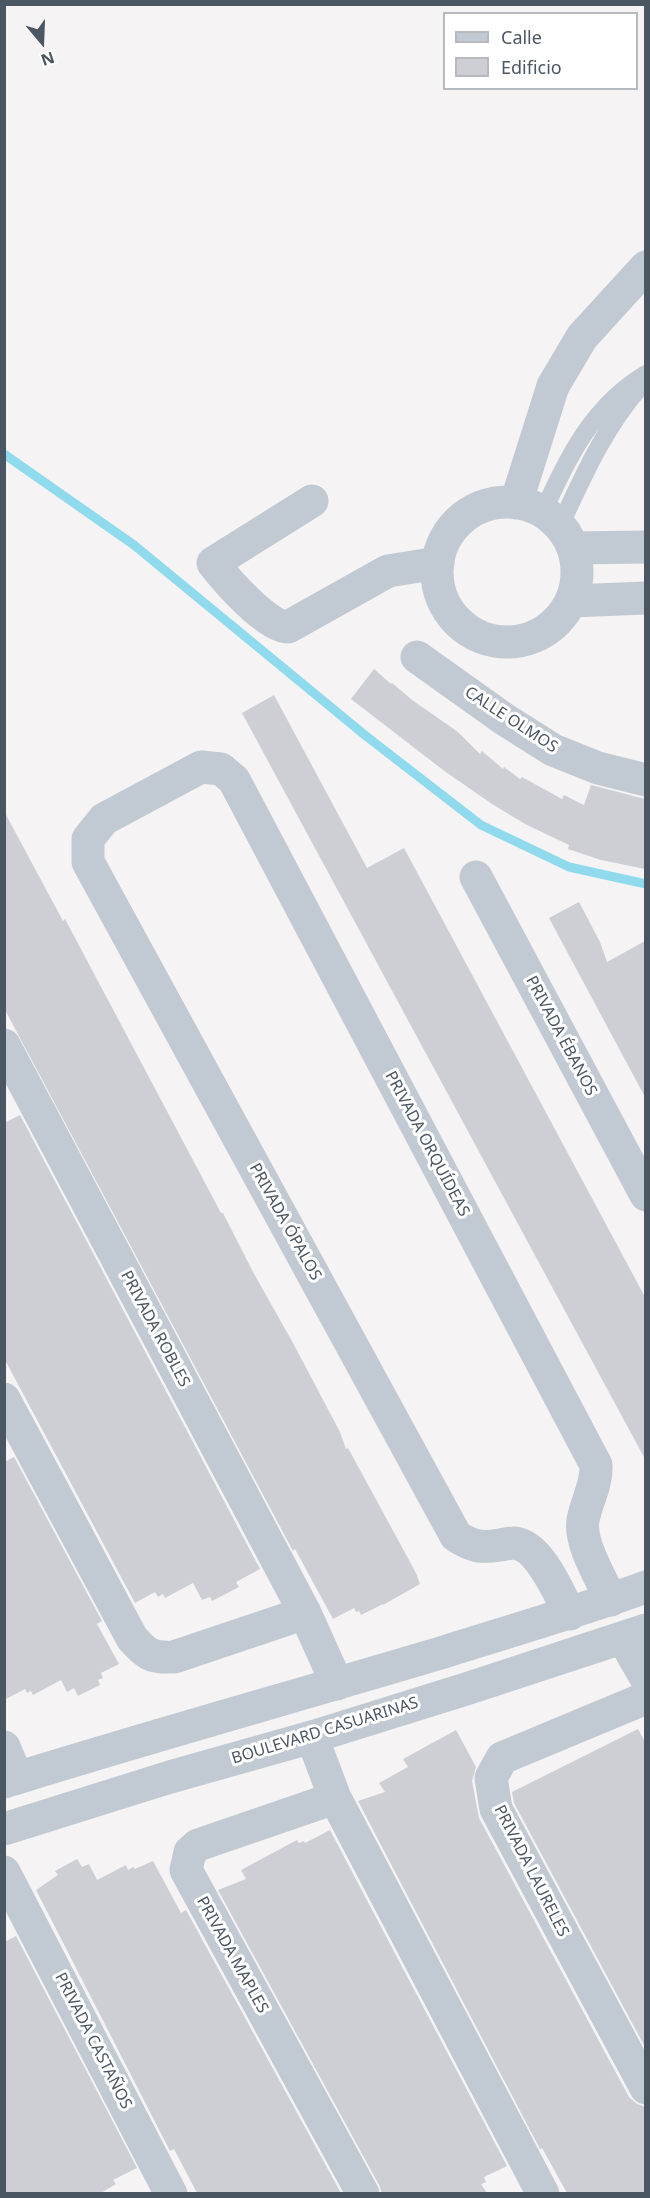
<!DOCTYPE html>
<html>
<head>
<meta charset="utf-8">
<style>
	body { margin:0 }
	#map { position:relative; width:650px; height:2198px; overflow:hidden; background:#f5f3f3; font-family:"Noto Sans",sans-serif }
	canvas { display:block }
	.frame { position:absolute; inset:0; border:6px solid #4a5661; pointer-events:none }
	.legend { position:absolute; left:443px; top:12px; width:195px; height:78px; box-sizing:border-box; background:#fff; border:2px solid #b7bbc0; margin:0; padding:8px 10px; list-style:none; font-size:18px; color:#4a5661 }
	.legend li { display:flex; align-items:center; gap:12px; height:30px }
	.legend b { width:30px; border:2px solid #b7bbc0 }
	.north { position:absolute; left:12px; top:12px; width:60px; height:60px; -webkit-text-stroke:4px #fff; paint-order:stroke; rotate:161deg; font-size:16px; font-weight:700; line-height:24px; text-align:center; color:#4a5661 }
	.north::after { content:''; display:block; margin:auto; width:21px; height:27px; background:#4a5661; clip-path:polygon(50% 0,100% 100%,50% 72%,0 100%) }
</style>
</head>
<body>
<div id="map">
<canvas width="650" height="2198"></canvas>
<div class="frame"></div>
<ul class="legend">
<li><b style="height:8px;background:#c1cad2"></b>Calle</li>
<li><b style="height:16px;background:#cdcfd5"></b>Edificio</li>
</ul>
<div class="north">N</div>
</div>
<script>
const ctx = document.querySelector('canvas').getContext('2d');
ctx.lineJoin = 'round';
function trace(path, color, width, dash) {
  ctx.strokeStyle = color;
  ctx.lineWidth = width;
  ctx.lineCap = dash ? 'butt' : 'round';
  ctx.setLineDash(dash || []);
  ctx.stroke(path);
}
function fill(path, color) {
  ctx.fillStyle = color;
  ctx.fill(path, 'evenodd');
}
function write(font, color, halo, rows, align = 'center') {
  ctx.font = font + ' "Noto Sans",sans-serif';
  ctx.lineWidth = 6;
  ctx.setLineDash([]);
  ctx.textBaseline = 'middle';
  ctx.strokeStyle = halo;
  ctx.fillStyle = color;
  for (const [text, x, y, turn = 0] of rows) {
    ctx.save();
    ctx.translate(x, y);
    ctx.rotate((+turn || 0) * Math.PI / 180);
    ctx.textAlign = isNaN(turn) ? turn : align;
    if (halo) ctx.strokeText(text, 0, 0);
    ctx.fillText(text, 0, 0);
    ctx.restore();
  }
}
const stream = new Path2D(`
	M4,454l130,91 232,191 115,89 88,42 77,17`);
const building = new Path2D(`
	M374,669l17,15 1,-1 20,17 46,32 22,22 2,-3 21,18 1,-2 16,12 2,-2 40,22 2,-4 20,10 7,-20 54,14v70l-44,-9 -33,-11 1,-4 -44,-21 -33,-20 -49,-34 -92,-71z
	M274,695l93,173 37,-20 241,449v162l-403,-746z
	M4,811l59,110 2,-2 156,294h2l30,59 40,71 47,89 6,17 2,-1 68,125 4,11 -37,21v-1l-22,11 -2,-4 -3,1 -2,-4 -21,11 -38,-70 -2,2 -289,-543z
	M579,902l21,40 7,20 38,-21v156l-96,-179z
	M20,1115l240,454 -24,13 3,5 -27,14 -2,-4 -8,3 -9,-17 -28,15 -2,-4 -5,3 -3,-5 -20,11 -131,-245v-235z
	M14,1457l88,164 -5,3 22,40 -18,9 2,5 -5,2 2,5 -22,11 -4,-8 -7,4 -6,-12 -28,15 -2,-4 -4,2 -2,-4 -21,11v-238z
	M638,1729l7,13v305l-131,-244 -2,-11z
	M456,1730l20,37 -4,14 7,37 150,279 8,7 8,3v86h-78l-25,-45 -2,1 -182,-348 27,-9 -6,-9 29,-16 -5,-8z
	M330,1830l177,336 -23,11 2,5 -5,2 6,9h-105l-3,-8 -161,-295 28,-11 -5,-9 56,-30 2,3 5,-2 1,2z
	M77,1859l5,8 7,-3 8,16 29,-15 2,5 5,-3 2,2 18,-8 28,52 5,-3 155,283h-144l-23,-44 -4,2 -134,-261 22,-15 -3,-4z
	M16,1936l121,232 -24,12 3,4 -15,9h-97v-251z`);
const service = new Path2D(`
	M543,512c25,-54 49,-106 103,-138
	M560,526c23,-49 44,-98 80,-139`);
const minor = new Path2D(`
	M312,501l-99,62c13,17 54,64 75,64l100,-56 50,-8
	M417,657l87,62 49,31 45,18 48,12
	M476,877l170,318
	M4,1045l301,568 32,71
	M4,1399l128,239c15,17 19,20 42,19l131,-44
	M570,1614c-11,-20 -30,-69 -56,-71 -4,0 -9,1 -14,2 -19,3 -27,2 -44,-9l-368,-674v-23l16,-20 97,-52 20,2 13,11 362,685c1,20 -9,35 -13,55 -4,23 18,58 28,80
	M623,1638l23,40
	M646,1698l-144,60 -11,20 5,31 150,279
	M312,1737l23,61 208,396
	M4,1747l13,31
	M335,1798l-137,47 -8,7 -4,18 177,324
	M4,1872l167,322`);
const tertiary = new Path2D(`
	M437 572a70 70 0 1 1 140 0a70 70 0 1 1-140 0Z
	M516,503l37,-117 29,-49 64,-70
	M573,548l73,-1
	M571,601l75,-3
	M4,1782c144,-45 289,-85 433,-128 70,-22 140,-42 209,-67
	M4,1829l166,-52 142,-40 154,-48 180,-59`);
const streetNames = [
	["CALLE OLMOS",511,720,33],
	["PRIVADA ÉBANOS",561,1036,62],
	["PRIVADA ORQUÍDEAS",427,1144,62],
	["PRIVADA ÓPALOS",285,1222,61],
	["PRIVADA ROBLES",155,1329,62],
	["BOULEVARD CASUARINAS",325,1731,-17],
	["PRIVADA LAURELES",531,1871,63],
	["PRIVADA MAPLES",232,1955,61],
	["PRIVADA CASTAÑOS",93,2041,63]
];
trace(stream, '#90daee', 9);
fill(building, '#cdcfd5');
trace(service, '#c1cad2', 18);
trace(minor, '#c1cad2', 33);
trace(tertiary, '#c1cad2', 33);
write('16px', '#4a5661', '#fff', streetNames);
</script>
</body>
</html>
